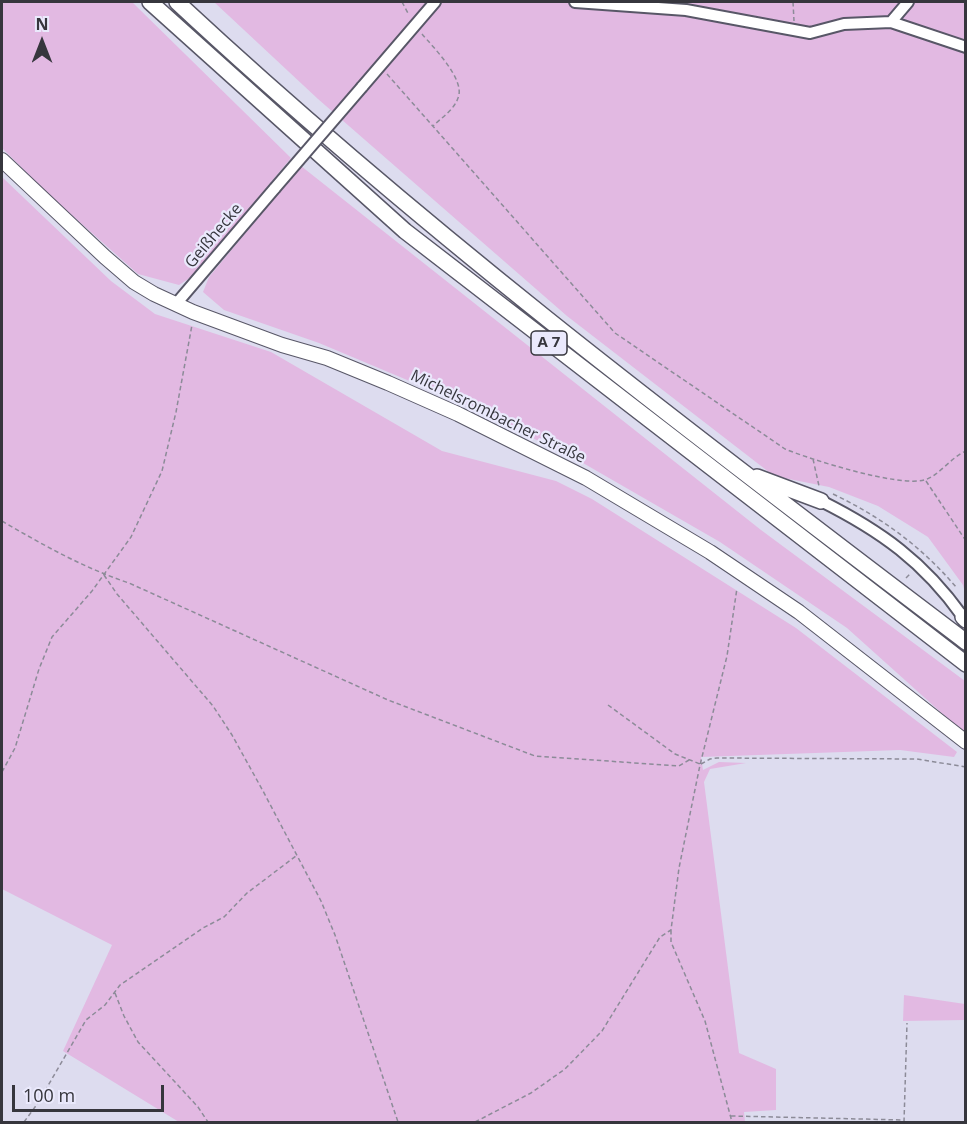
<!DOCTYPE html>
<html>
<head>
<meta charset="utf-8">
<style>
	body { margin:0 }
	#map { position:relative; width:967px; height:1124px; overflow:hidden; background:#dddcef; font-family:"Open Sans",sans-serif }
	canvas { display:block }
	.frame { position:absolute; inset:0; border:3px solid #36363d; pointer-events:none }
	.north { position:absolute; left:12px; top:12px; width:60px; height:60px; -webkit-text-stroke:4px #eae9fc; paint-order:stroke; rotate:0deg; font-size:16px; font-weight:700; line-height:24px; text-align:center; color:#36363d }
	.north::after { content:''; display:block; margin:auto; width:21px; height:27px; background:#36363d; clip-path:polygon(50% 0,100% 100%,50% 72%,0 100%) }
	.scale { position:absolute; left:12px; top:1085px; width:152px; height:27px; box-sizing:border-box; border:3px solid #36363d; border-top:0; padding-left:8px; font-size:18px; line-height:21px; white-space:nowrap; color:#36363d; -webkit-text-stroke:4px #eae9fc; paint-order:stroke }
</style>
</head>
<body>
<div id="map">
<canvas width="967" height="1124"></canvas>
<div class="frame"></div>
<div class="north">N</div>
<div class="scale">100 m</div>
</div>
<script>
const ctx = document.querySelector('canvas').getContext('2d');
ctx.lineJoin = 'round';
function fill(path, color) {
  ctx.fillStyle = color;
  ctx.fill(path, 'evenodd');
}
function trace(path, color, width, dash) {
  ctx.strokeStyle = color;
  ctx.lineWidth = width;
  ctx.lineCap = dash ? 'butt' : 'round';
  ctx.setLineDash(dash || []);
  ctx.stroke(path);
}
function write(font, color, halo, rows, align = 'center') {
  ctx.font = font + ' "Open Sans",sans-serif';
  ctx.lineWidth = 4.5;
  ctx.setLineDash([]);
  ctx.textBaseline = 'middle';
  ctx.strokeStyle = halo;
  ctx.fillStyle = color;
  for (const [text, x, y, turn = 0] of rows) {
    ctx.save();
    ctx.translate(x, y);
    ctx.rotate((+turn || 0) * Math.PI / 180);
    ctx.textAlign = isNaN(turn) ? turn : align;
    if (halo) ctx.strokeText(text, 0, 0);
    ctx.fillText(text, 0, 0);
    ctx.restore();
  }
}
const green = new Path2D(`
	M2,2h130l159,156 -97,117 -15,10 -41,-11 -90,-80 -46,-46z
	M214,2h751v591l-2,-8 -35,-48 -50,-31 -49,-19 -55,-11 -207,-160 -249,-217z
	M301,166l460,364 204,151v53l-118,-106 -127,-86 -137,-79 -121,-60 -143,-60 -95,-33 -21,-18 6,-15z
	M2,177l109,104 44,33 116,38 171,99 114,30 36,18 204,129 161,124 -3,5 -54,-7 -199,7 2,13 16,-8 27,1 -36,6 -6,13 35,271 37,16v41l-32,2 1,10h-566l-116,-71 49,-106 -110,-56z
	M904,995l61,9v16l-62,1z`);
const path = new Path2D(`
	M402,2l7,13
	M793,2l1,19
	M422,34c11,13 44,46 36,64 -4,12 -17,20 -25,28
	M387,74l228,259 170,116c27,11 113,38 139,31 14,-3 27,-23 42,-29
	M813,459l6,27
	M926,481l40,60
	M833,494c48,23 88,52 123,93
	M2,521c41,24 82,47 127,62l259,117 147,56 144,10 10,-6
	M104,575l13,19 96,112 19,29 31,56 58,110 14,34 63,187
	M906,578l4,-4
	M608,705l67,49 25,10
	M701,764l9,-5 7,-1 200,1 49,8
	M2,772l13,-24 24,-79 13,-32 40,-46 39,-54 31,-66 14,-59 16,-87
	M671,930v12l34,79 27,101
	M115,993l9,23 14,26 60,65 10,15
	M731,1116l173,4
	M24,1122l14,-19 48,-83 19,-15 15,-20 83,-57 21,-11 23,-24 49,-37
	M475,1122l56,-29 34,-24 37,-38 58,-94 11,-7 8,-62 21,-103 27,-109 10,-68
	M904,1122l3,-99`);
const minor = new Path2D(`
	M575,2l111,8 124,23 34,-9 47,-2 17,-20
	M891,22l75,25
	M362,87l73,-85
	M176,304l99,-116
	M821,501c60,30 103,61 142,116`);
const major = new Path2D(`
	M2,160l103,97 29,25 20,12 39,18 89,33 45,13 61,25 70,31 128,64 124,74 89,60 167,130`);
const highway = new Path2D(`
	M150,2l255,229 561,433
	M177,2c248,231 519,435 789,640
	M757,477l64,24
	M963,617l3,3`);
const minorBridge = new Path2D(`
	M275,188l87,-101`);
const shields = [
	[549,343,36]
];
const shieldNames = [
	["A 7",549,343]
];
const streetNames = [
	["Geißhecke",214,236,-50],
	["Michelsrombacher Straße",498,417,26]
];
fill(green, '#e2b9e2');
trace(minor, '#585767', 14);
trace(major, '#585767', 16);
trace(highway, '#585767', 18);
trace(path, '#8c8b98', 1.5, [4.5, 3]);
trace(minor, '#fff', 10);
trace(major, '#fff', 14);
trace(highway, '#fff', 15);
trace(minorBridge, '#585767', 14, []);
trace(minorBridge, '#fff', 10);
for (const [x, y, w] of shields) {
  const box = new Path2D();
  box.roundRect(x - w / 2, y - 12, w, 24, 4.5);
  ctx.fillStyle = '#eae9fc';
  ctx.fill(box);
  trace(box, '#36363d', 1.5);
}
write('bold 15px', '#36363d', null, shieldNames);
write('16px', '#36363d', '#eae9fc', streetNames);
</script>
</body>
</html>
